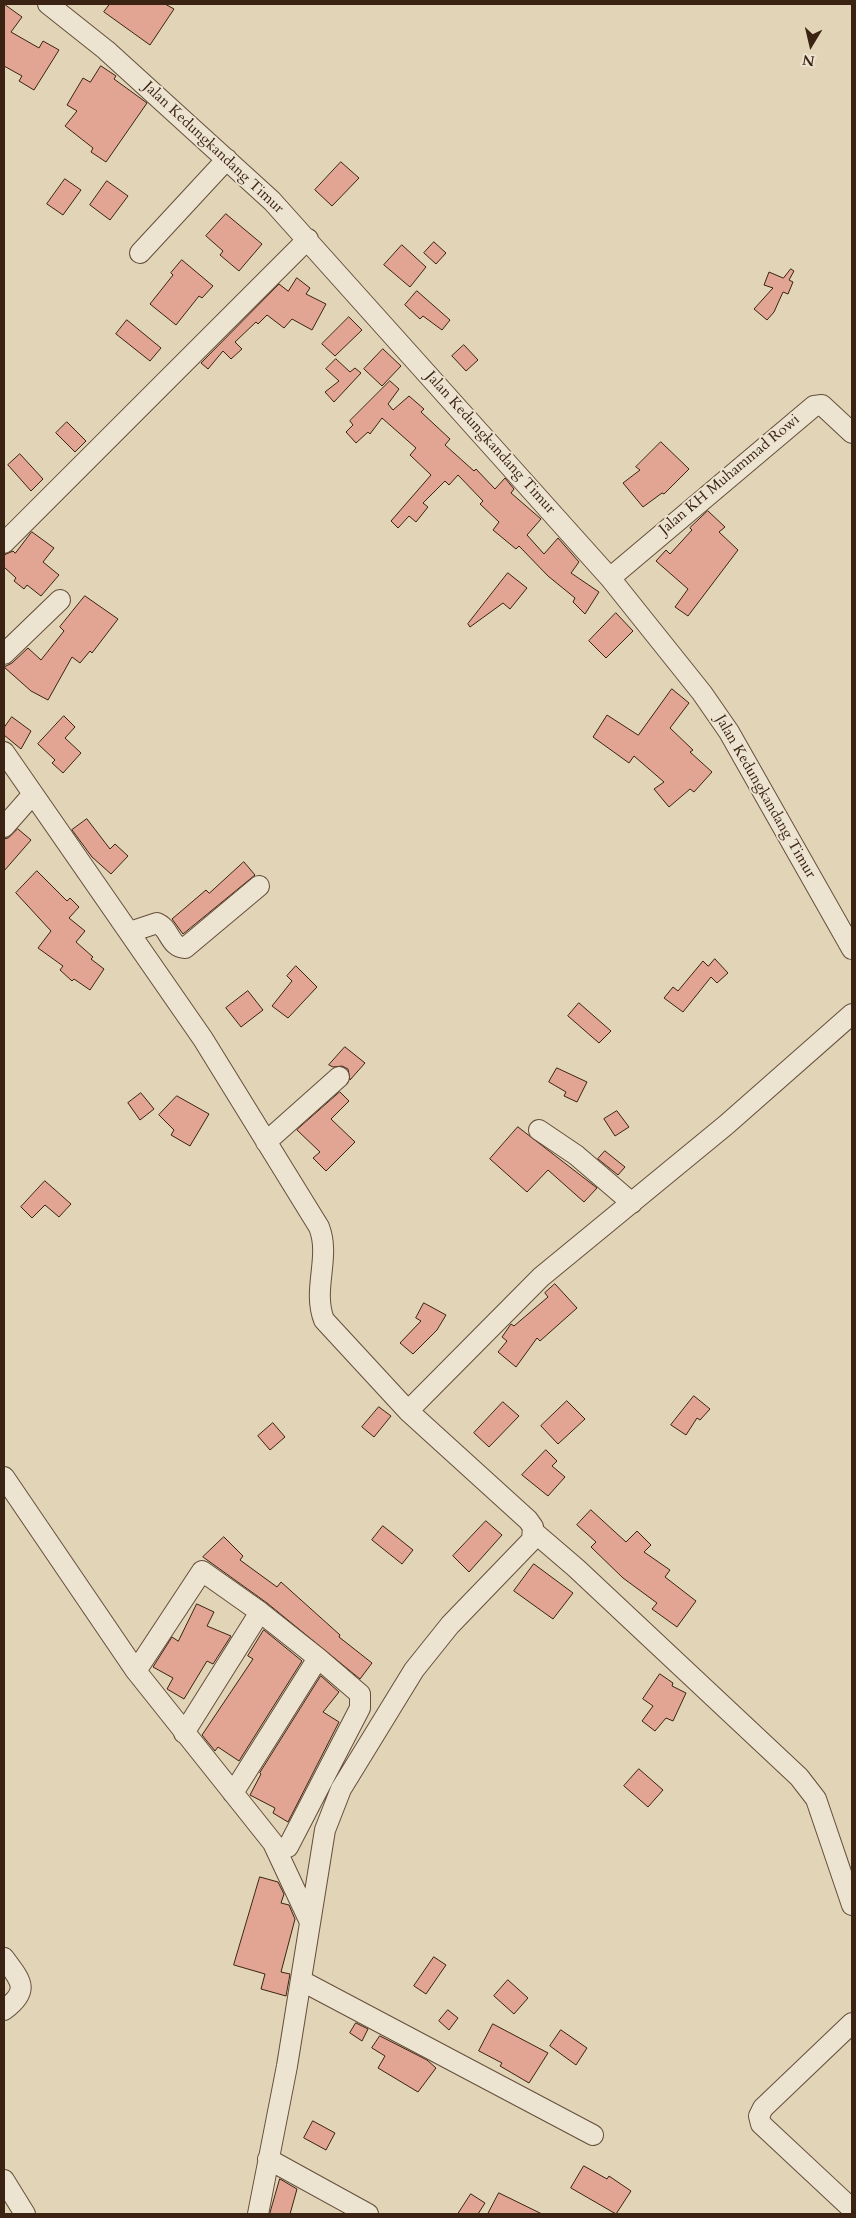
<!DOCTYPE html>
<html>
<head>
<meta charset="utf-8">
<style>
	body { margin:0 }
	#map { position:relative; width:856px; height:2218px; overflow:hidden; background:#e2d4b7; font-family:Cardo,serif }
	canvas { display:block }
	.frame { position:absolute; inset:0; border:5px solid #3a2312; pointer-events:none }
	.north { position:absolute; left:786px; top:20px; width:50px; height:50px; -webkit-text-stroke:4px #ece3d0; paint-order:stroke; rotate:189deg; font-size:14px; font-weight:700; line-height:20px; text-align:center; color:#3a2312 }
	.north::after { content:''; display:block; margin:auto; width:18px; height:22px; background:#3a2312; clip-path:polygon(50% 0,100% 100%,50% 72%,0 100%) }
</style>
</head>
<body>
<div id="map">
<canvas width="856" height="2218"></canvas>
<div class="frame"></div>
<div class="north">N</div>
</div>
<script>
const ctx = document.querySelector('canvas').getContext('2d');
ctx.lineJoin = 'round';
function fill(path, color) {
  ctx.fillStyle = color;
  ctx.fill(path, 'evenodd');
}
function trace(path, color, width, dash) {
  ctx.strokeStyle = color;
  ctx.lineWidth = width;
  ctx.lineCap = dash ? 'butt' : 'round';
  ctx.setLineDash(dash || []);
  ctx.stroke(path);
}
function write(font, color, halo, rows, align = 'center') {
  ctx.font = font + ' Cardo,serif';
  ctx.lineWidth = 4;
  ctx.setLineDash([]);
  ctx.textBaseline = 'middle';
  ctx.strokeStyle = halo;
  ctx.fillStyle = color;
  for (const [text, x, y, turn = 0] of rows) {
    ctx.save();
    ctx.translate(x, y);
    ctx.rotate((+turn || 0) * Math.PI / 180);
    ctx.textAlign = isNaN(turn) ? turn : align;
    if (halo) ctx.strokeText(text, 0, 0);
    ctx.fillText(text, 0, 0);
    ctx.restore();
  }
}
const building = new Path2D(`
	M4,4l18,13 -11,15 28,16 4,-7 16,9 -25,40 -15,-9 3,-5 -18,-10z
	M110,4h55l9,5 -24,36 -46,-33z
	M101,66l15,10 -2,3 33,24 -41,59 -15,-10 2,-4 -28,-22 12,-15 -10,-6 16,-27 7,4z
	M341,162l18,16 -27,28 -17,-16z
	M65,179l16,11 -18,25 -16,-11z
	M107,181l21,15 -18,24 -20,-15z
	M226,214l36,30 -23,27 -19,-16 3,-4 -17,-15z
	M434,242l12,11 -10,11 -12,-11z
	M402,245l24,22 -16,20 -26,-22z
	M182,260l31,26 -11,12 -3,-2 -23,29 -26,-21 23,-29 -2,-2z
	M791,269l3,2 -5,9 4,2 -5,12 -5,-2 -9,20 -7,8 -13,-11 19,-21 -9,-3 5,-13 14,6z
	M297,278l13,10 -4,6 20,10 -14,26 -20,-11 -8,9 -17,-13 -9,9 -2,-2 -21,20 7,7 -11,10 -8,-8 -15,18 -7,-6 78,-79 9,7z
	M417,291l33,29 -8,10 -19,-14 -3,3 -15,-14z
	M349,317l13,13 -27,26 -13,-12z
	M127,320l34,28 -11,13 -34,-27z
	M464,345l14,15 -12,11 -14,-15z
	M383,349l18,17 -19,20 -18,-17z
	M336,359l14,13 5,-4 6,5 -27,29 -9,-10 14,-11 -13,-12z
	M390,381l9,8 -11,15 5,6 16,-14 15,13 -3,3 29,27 -5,6 29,26 2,-2 19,20 10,-11 9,11 -3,4 30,26 -14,16 17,19 14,-16 21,24 -8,11 28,19 -14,22 -12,-12 2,-4 -27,-22 -29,-30 -3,3 -23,-19 6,-8 -19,-18 3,-3 -25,-26 -9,10 -4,-4 -22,22 5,4 -12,15 -7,-6 -11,12 -7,-7 40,-46 -21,-20 6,-7 -34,-30 -12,16 -2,-2 -12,11 -10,-11 7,-7 -3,-4z
	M67,422l19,19 -11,11 -19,-19z
	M661,442l28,27 -25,25 -2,-1 -19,14 -20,-24 17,-13 -4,-3z
	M20,454l23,25 -12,12 -23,-26z
	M708,511l17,16 -6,5 19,18 -50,66 -13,-9 13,-18 -32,-28 10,-11 4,4 22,-24 -2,-2z
	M32,532l22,16 -11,14 16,13 -18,21 -14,-11 -3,4 -10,-8 2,-3 -12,-11v-12l9,-4 2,2z
	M508,573l19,15 -17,21 -7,-6 -33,24 -2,-3z
	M85,596l33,23 -26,34 -2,-2 -10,12 -8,-6 -24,43 -17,-9 -27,-24 8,-4 16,-15 13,12 23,-29 -4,-4z
	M616,613l17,18 -27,27 -17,-17z
	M672,689l17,14 -19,25 23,22 -3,2 22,20 -18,20 -4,-3 -21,18 -15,-18 10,-7 -30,-26 -5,7 -36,-26 14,-22 31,20z
	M64,716l11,11 -10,11 16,15 -18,20 -11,-10 3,-3 -17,-16z
	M12,717l19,14 -10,18 -17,-14v-7z
	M87,819l23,30 5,-5 13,12 -17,18 -19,-17 -20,-27z
	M18,829l13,11 -27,31v-32l4,-1z
	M244,862l11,13 -72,59 -11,-15 34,-29 3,3z
	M37,871l30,30 3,-3 9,9 -10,11 16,13 -9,11 17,15 -2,2 13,10 -14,21 -16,-11 -2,2 -12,-11 3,-4 -25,-18 13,-17 -35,-38z
	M715,959l13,14 -11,10 -6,-6 -28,35 -19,-14 9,-11 5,4 25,-30 5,5z
	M296,966l21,21 -29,31 -16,-12 20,-25 -5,-5z
	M248,991l15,19 -22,17 -15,-19z
	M579,1003l32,28 -12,12 -31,-27z
	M345,1047l20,16 -15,17 -2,-11 -6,-3 -9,1 -4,-2z
	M557,1068l30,14 -10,20 -13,-6 2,-4 -17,-10z
	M340,1092l9,9 -18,18 24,23 -29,29 -13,-13 7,-6 -23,-22z
	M141,1093l13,16 -14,11 -12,-17z
	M177,1096l32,18 -19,32 -19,-11 3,-5 -15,-15z
	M617,1111l12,16 -14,9 -11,-17z
	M518,1127l79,61 -13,14 -36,-32 -21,22 -37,-33z
	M605,1151l20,16 -7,8 -20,-16z
	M45,1181l26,23 -12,13 -14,-12 -13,13 -11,-11z
	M555,1284l22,24 -37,33 -3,-3 -21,29 -18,-15 9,-11 -5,-4 9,-13 3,2 34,-29 -3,-4z
	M424,1303l22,12 -9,15 -24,24 -13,-11 21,-22 -5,-3z
	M694,1396l16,13 -10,11 -3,-2 -11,17 -15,-10z
	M567,1401l18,18 -27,25 -17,-18z
	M503,1402l16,14 -30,31 -15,-14z
	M379,1407l12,9 -17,21 -12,-10z
	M273,1423l12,14 -15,13 -12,-14z
	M546,1450l11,11 -5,5 13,11 -17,19 -26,-21z
	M591,1510l35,32 11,-11 14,14 -7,7 26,18 -5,7 31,24 -19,26 -25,-18 5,-6 -34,-25 -32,-31 5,-5 -19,-17z
	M486,1521l16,14 -33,37 -16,-16z
	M383,1526l30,24 -11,14 -30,-24z
	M224,1537l19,19 -3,4 37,27 4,-5 59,53 -1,2 33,26 -12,16 -93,-76 -64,-46z
	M534,1564l39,29 -20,26 -39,-28z
	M197,1604l17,8 -7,14 24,10 -18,28 -6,-3 -23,38 -17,-10 6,-11 -20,-11 19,-30 6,4z
	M264,1630l38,31 -63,100 -21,-14 -3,4 -13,-16 51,-76 -5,-3z
	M660,1674l13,9 -1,3 14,7 -13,28 -7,-3 -11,13 -13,-10 11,-15 -10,-7z
	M321,1676l18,16 -16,20 16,10 -51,100 -15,-9 2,-5 -25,-13 11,-21 -1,-1z
	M639,1769l24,21 -15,17 -24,-21z
	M260,1877l18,5 6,12 -3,9 8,2 6,14 -14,53 9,2 -4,22 -25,-7 4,-15 -31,-9z
	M434,1957l12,8 -20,29 -12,-8z
	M508,1980l20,18 -14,16 -20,-18z
	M448,2010l10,8 -9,12 -10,-9z
	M356,2023l12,6 -6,12 -12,-8z
	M493,2024l55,29 -19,30 -29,-17 2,-3 -23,-12z
	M561,2030l26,18 -11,17 -26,-19z
	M380,2036l47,24 9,8 -18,24 -40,-24 7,-12 -13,-8z
	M313,2121l22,12 -9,17 -22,-12z
	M584,2166l23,13 2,-3 22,15 -15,23 -45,-26z
	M280,2179l17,10 -7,25h-20z
	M499,2193l43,21h-54z
	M471,2194l14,9 -7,11h-20z`);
const minor = new Path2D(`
	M48,4l58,46 166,151 338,377 92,115 27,39 123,217
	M140,253l87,-94
	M4,543l304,-304
	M610,578l204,-172 8,-1 30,28
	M4,654l56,-54
	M4,752l199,287 116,188c12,30 -7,62 5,93l84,91 120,109 5,7 -1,13 -82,85 -36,45 -73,119 -16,41 -38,236 -29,148
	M4,827l29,-33
	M130,932l27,-9c13,5 12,24 28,25l74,-62
	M539,1130l37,25 56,48
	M266,1142l73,-65
	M408,1411l133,-134 185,-152 126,-111
	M4,1477l132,194 137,172 37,79
	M534,1532l42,36 223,209 17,22 36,106
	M136,1671l66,-100 58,41 58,46
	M184,1733l76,-121
	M233,1793l85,-135 42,36v14l-72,139
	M4,1958c17,23 27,32 0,52
	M302,1981l291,154
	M852,2023l-89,85 -4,8 2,8 91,85
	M268,2159l100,55
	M4,2180l21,34`);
const streetNames = [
	["Jalan Kedungkandang Timur",213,148,43],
	["Jalan Kedungkandang Timur",490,443,48],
	["Jalan KH Muhammad Rowi",730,475,-40],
	["Jalan Kedungkandang Timur",765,797,60]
];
fill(building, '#e3a593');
trace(building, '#3a2312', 1);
trace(minor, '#644f3b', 22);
trace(minor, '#ece3d0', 20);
write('15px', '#3a2312', '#ece3d0', streetNames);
</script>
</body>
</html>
